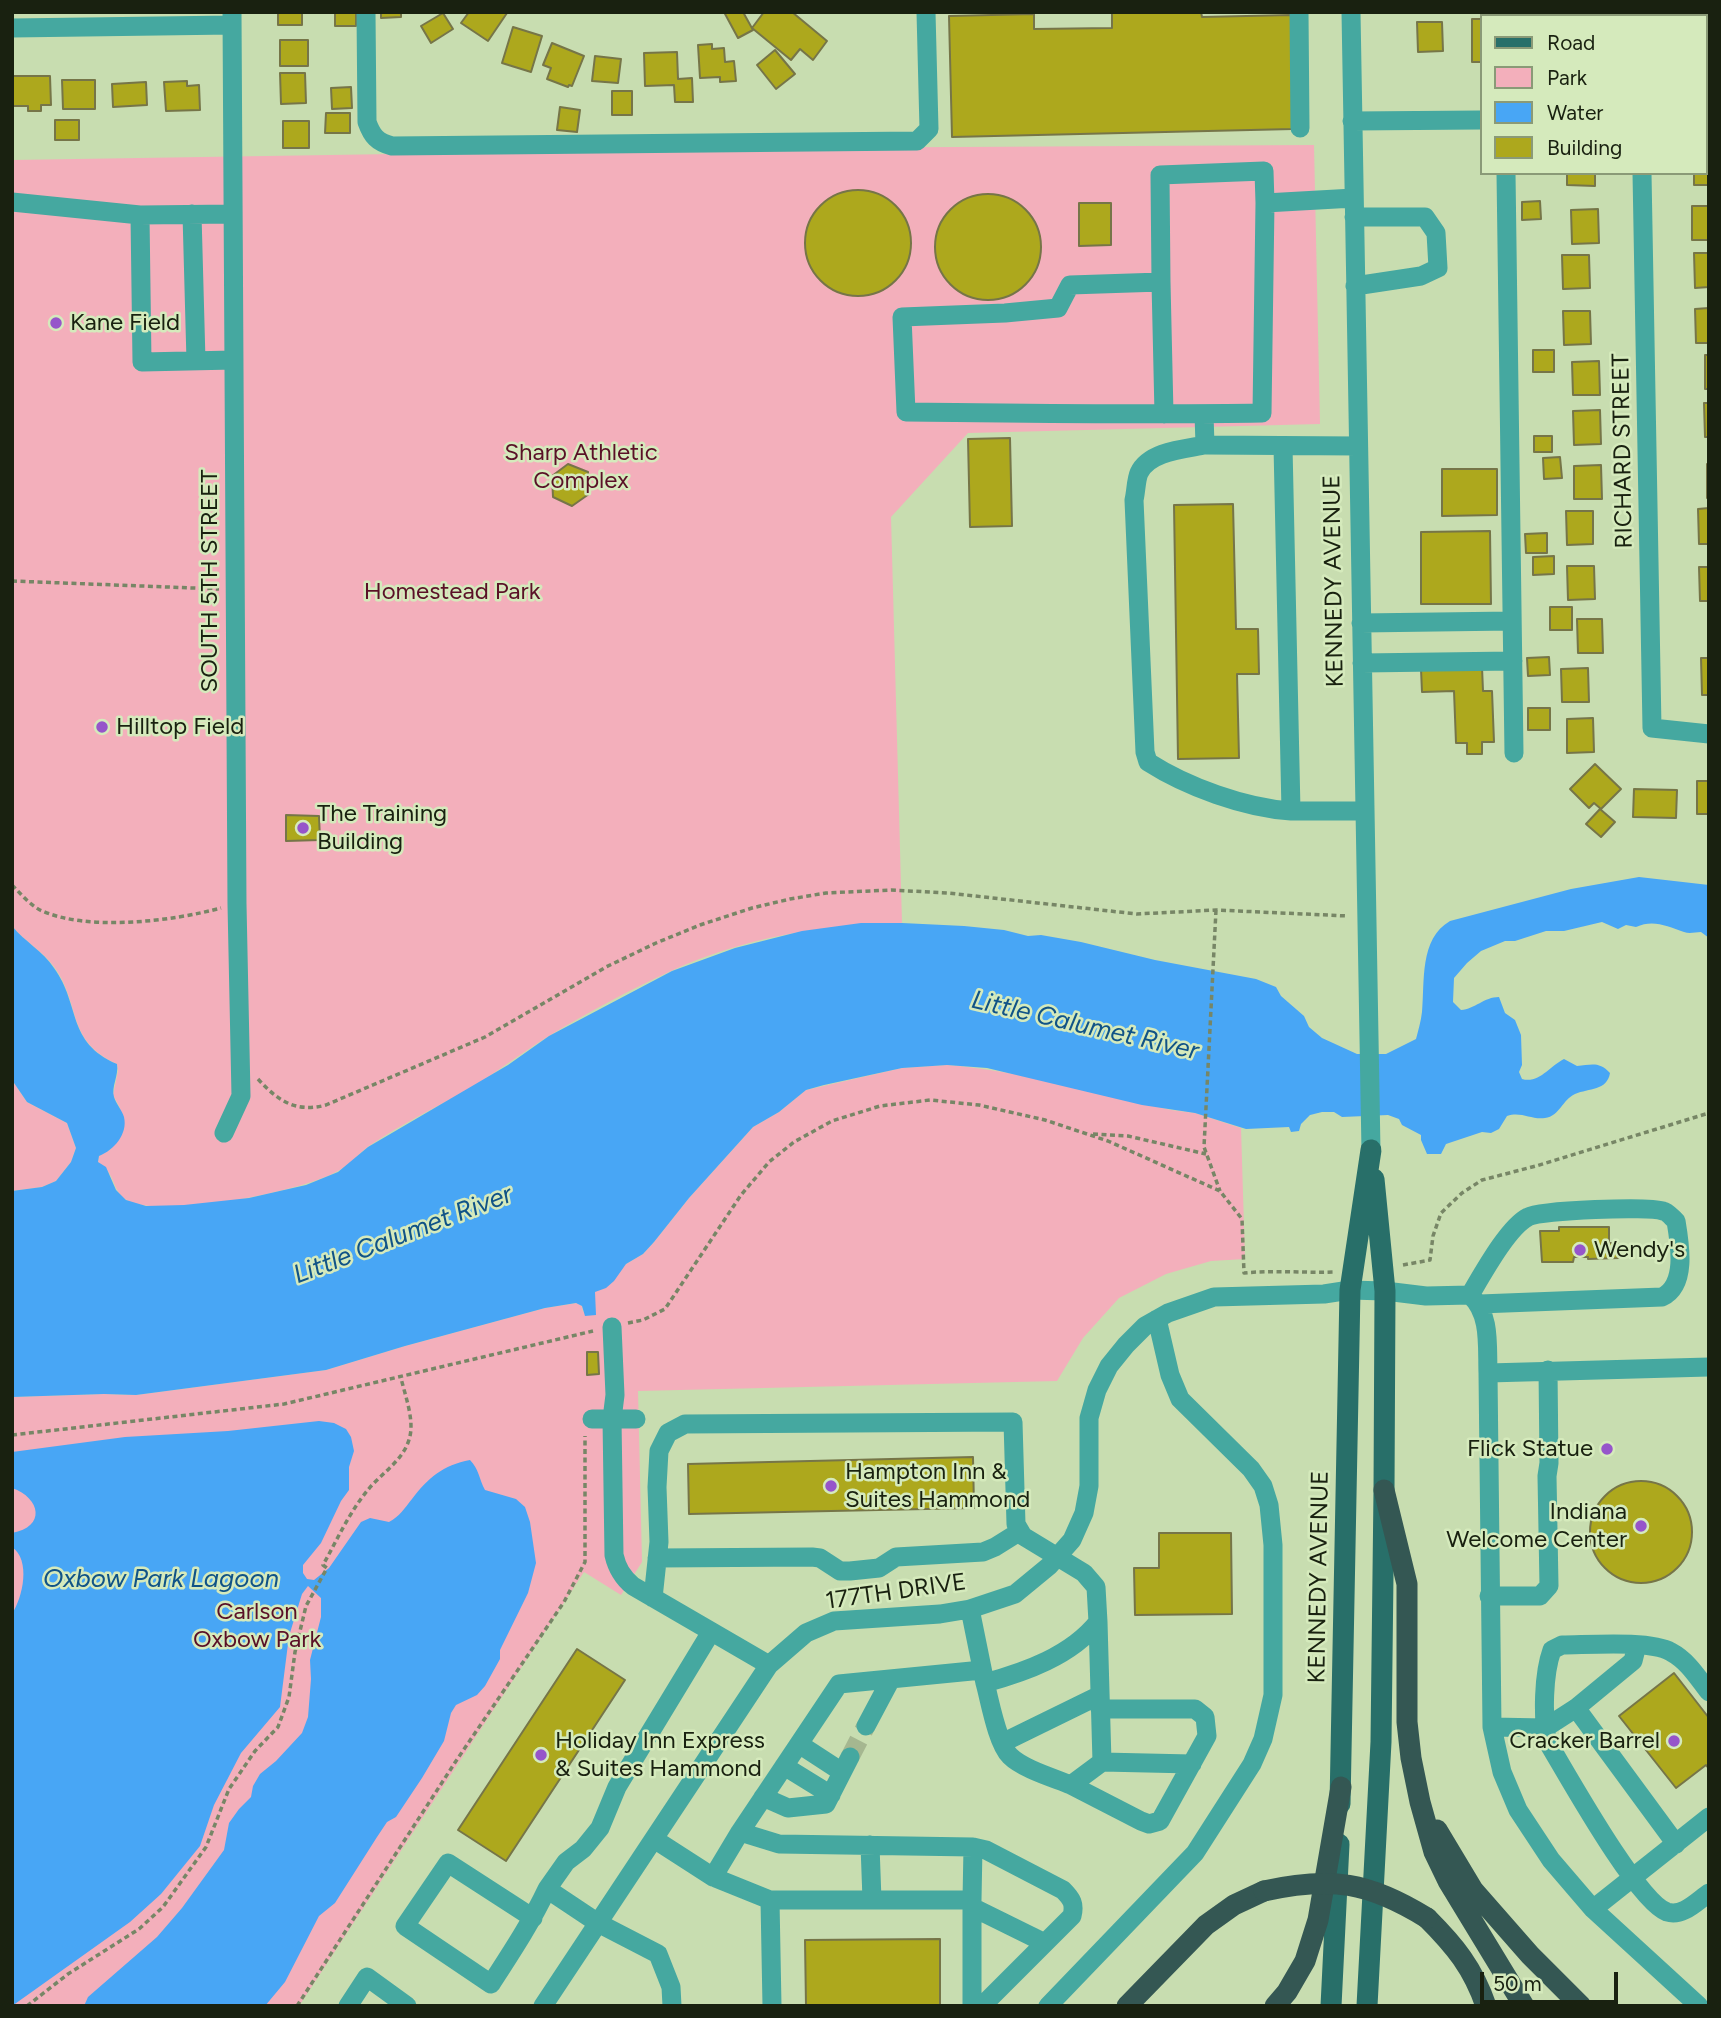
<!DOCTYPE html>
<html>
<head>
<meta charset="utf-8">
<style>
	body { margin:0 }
	#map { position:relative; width:1721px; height:2018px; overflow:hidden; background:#c8ddb0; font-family:Figtree,sans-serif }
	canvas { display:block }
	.frame { position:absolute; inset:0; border:14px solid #192110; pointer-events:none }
	.legend { position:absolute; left:1480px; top:14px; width:228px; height:161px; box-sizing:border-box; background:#d5eabc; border:2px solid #8a9a77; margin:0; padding:9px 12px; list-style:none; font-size:21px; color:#192110 }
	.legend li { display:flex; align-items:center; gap:14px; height:35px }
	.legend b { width:35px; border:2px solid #8a9a77 }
	.scale { position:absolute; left:1480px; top:1972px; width:138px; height:32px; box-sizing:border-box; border:4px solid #192110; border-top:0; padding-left:9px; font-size:21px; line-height:24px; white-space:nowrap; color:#192110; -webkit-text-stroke:5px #d5eabc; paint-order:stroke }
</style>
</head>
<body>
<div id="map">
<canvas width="1721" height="2018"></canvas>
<div class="frame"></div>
<ul class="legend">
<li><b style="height:9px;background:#286f69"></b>Road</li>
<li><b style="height:19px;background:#f3afbb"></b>Park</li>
<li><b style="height:19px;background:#48a6f5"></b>Water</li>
<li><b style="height:19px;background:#ada81d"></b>Building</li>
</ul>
<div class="scale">50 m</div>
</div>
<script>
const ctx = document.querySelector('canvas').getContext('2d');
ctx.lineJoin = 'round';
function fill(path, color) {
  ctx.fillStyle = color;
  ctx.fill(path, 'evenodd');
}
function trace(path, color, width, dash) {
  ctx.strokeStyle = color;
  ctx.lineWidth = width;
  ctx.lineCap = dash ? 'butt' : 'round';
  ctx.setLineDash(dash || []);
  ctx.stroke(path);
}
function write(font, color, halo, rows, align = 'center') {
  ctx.font = font + ' Figtree,sans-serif';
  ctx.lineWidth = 5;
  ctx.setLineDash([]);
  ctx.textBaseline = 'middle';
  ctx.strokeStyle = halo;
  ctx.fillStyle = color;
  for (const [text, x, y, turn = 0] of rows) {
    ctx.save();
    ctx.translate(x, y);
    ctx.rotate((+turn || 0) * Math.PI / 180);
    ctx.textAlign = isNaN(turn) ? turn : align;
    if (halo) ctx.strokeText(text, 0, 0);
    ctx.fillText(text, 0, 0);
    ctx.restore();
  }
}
const green = new Path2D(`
	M1314,145l6,279 -352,9 -77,84 11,406c-78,1 -160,15 -231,48 -41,19 -83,41 -122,65 -25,15 -49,34 -74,49 -35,21 -73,38 -106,61 -11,8 -20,20 -33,26 -34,19 -178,49 -211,27 -10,-7 -10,-17 -16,-26 -2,-4 -8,-8 -11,-11l1,-6 12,-7 9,-41 -7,-13 5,-24 -1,-7c-51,-23 -36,-59 -62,-96 -12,-17 -30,-26 -43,-42v-766l763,-12z
	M947,1065c76,6 150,28 224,45l24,3 46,15 4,131 -34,2 -45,13 -47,24 -36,40 -26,43 -419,10 4,171 -21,33 -37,-23 -285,434h-287v-609l92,-3 32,1 190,-25 79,-24 140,-38 32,-5 5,3 1,6 12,-13v-7l31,-28 17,-10 11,-12 35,-44 64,-71 26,-15 27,-22 96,-22z
	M12,1080l15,22 40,21 9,25 -5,14 -15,19 -14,6 -30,4z`);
const water = new Path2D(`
	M1639,877l70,8v53l-8,-6c-6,0 -11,2 -17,0 -17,-6 -31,-13 -48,-5l-10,-2 -8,4 -16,-7 -38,9h-18l-31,10h-10l-24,10 -14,12 -13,15 -1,24 8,8c14,-1 23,-13 38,-13l6,16 10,7 6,15 1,30 -3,7 3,7c17,5 28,-13 42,-20l13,7c14,-1 22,-5 33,7 -3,18 -21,15 -35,21 -13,6 -15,22 -30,24 -14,2 -24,-7 -38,-2l-8,13 -8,4 -9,-1 -36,12 -5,10h-14l-6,-14v-5l-19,-10 -3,-6 -11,-4 -46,2 -8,-5h-12l-12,3 -9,9 -2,7 -8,1 -2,-5 -43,2 -51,-16 -53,-8 -155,-37 -40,-3 -45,3 -78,17 -18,5 -27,22 -26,15 -64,71 -35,44 -11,12 -17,10 -12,17 -8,7 -11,4 1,23 -11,1 -3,-10 -6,-3 -31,5 -140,38 -79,24 -190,25 -32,-1 -92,3v-206l30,-4 14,-6 15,-19 5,-14 -9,-25 -40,-21 -15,-22v-154c13,16 31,25 42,42 27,37 12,74 63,96 2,11 -6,23 -3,33 2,7 8,13 10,20 4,17 -10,33 -25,39l-1,6 8,5 10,23 10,10 20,6 38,-1 65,-7 57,-13 32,-13 30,-25 140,-82 41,-29 123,-65 63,-23 67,-17 59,-8h41l62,3 40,4 24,6 13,-1 40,7 74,18 101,19 20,8 5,9 23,20 5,11 13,11 35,16h29l30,-15c2,-8 5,-18 6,-27 3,-30 -3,-73 28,-91l121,-32z
	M319,1421l15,2 12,6 5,8 3,14 -5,16v23l-8,11 -20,42 -18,22v8l4,6 7,1 15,-12 32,-46 9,-4 19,4c11,-6 15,-13 23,-23 16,-21 31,-34 58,-39 9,9 9,19 15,30l31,9 9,8 5,15 6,41 -8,30 -28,57v9l-15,27 -8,9 -21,10 -5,8 -7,28 -22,37 -26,39 -9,5 -10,15 -42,66 -16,13 -34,66 -20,24h-181l4,-9 69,-60 25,-29 42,-58 5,-27 10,-14 12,-12 2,-11 7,-12 16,-13 26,-28 6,-16 3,-38 -1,-19 11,-43v-19l-13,-12 -6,8 -13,42 -9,71 -39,46 -27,52 -14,41 -39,48 -31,28 -118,84v-392c11,-17 19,-54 0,-67v-14c34,-6 29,-35 0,-45v-36l113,-15 103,-6z`);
const building = new Path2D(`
	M278,12h24v13h-24z
	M335,12h21v14h-21z
	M381,12h20v5l-20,1z
	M469,12h37l1,1 -19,28 -27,-18z
	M724,12h19l10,18 -15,8z
	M764,12h28l35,29 -14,19 -13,-11 -9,11 -39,-32z
	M1112,12h89l1,5 89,-2 2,114 -341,8 -3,-121 85,-2v15l78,-1z
	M1582,12h14v4h-14z
	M1603,12h30v4h-30z
	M443,13l10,16 -22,14 -10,-17z
	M1652,14h30v2h-30z
	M1472,19h9v43h-9z
	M1417,22h25l1,29 -25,1z
	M513,27l29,9 -11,36 -29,-9z
	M1705,36h4v27h-4z
	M280,40h28v26h-28z
	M552,43l32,13 -12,30 -3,-1 -1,2 -21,-8 4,-11 -8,-3z
	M712,44v5l12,-1 1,14 9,-1 2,20 -16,1v-5l-20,1 -2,-33z
	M775,50l20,24 -19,15 -19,-24z
	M677,52l1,27 14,-1 1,24h-18l-1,-17 -29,1 -1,-33z
	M595,56l26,3 -3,24 -26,-2z
	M280,73h25l1,30 -25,1z
	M12,76h38l1,29h-10v6h-13v-5h-16z
	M62,80h33v29h-32z
	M187,81v5l12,-1 1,25 -34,1 -2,-29z
	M146,82l1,23 -34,2 -1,-23z
	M351,87l1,21 -20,1 -1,-21z
	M612,91h20v24h-20z
	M560,107l20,3 -3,22 -20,-2z
	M326,113h24v20h-25z
	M55,120h24v20h-24z
	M283,121h26v27h-26z
	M1705,151h4v34h-15v-12h11z
	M1567,173h28v13l-28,-1z
	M805 243a53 53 0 1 1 106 0a53 53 0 1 1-106 0Z
	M935 247a53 53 0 1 1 106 0a53 53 0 1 1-106 0Z
	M1540,201l1,18 -19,1v-18z
	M1079,203h32v42l-32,1z
	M1692,206h17v34h-17z
	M1598,209l1,34 -27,1 -1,-34z
	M1694,253h15v34l-14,1z
	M1562,255h27l1,33 -27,1z
	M1709,308v35h-13l-1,-34z
	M1563,311h27l1,33 -27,1z
	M1533,350h21v22h-21z
	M1705,355h4v34h-4z
	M1599,361l1,34h-27l-1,-33z
	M1704,403h5v34h-4z
	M1600,410l1,34 -27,1 -1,-34z
	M1534,436h18v16h-18z
	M1010,438l2,88 -42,1 -2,-88z
	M1560,457l2,21 -18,1 -1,-21z
	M568,464l20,8 1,22 -17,12 -19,-9 -1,-21z
	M1707,464h2v34h-2z
	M1601,465l1,34h-28v-33z
	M1442,469h55v46l-55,1z
	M1233,504l3,125h22l1,45h-22l2,84 -61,1 -4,-254z
	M1709,508v36h-10l-1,-35z
	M1566,511h27v33l-26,1z
	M1490,531l1,73h-70v-72z
	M1547,533v20h-21l-1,-19z
	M1554,556v18l-21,1v-18z
	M1567,566h27l1,33 -27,1z
	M1699,567h10v34h-9z
	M1550,607h22v23h-22z
	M1577,619h25l1,34h-25z
	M1549,657l1,18 -22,1 -1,-18z
	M1701,658h8v37h-7z
	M1482,667l1,24h9l2,51h-12v12h-15v-11h-11l-2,-52 -32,1 -1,-23z
	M1588,668l1,34h-27l-1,-33z
	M1528,708h22v22h-22z
	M1593,718l1,34 -27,1v-34z
	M1595,764l26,25 -20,20 -7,-6 -5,5 -19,-19z
	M1697,781h12v33h-12z
	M1634,789l43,1 -1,28 -43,-1z
	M1600,809l15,13 -14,15 -15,-13z
	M286,815l33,1 1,24 -34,1z
	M1559,1227h50v16h9l1,15 -31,1v-2h-14l-1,5h-31l-2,-31h19z
	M587,1352h11l1,22 -12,1z
	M973,1457l1,51 -285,6 -1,-50z
	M1590 1532a51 51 0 1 1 102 0a51 51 0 1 1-102 0Z
	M1159,1533h72l1,81 -97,1 -1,-47h25z
	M577,1649l48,31 -119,181 -48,-31z
	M1674,1673l35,45v51l-3,-4 -30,23 -57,-72z
	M940,1939v67h-134l-1,-66z`);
const minorTunnel = new Path2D(`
	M850,1757l16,-31`);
const path = new Path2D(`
	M12,581l207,8
	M12,885c9,9 17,19 28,25 47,22 133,11 181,-2
	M1216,910l-12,237 16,44
	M258,1079c20,22 38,34 68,26l159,-68 121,-70 50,-24 44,-18 52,-17 38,-9 36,-6 65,-3 57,3 189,21 79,-4 132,6
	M1093,1134l35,2 78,18
	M1403,1265l27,-5 3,-24 8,-23 21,-20 20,-13 54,-14 173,-53
	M628,1323l15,-3 22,-11 76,-114 28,-33 25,-20 38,-21 48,-15 50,-6 49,5 66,15 63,21 112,50 22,28 2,54c29,-3 59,0 89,-1
	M12,1435l272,-31 309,-73
	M27,2006l41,-32 71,-45 24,-22 43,-60 23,-58 26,-38 23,-24 11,-30 6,-45 11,-46 21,-38 -4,-3c14,-25 26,-52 44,-74 14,-18 38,-31 43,-55 4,-17 -5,-41 -9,-58
	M297,2006l159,-245 108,-159 21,-40v-126`);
const minor = new Path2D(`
	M366,12l1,110c5,14 10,20 25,24l525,-5 12,-12 -3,-117
	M1299,12l1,116
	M1351,12l20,1138
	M1503,12v4
	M12,28l220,-3
	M1705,118h4
	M1352,121l129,-1
	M1506,173l8,580
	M1642,173l10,555 57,6
	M12,202l128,13
	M192,214l4,147
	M233,214l-93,1 2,147 92,-2
	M1354,217h71l11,16 2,35 -17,8 -66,10
	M1161,282l-1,-107 104,-4 1,32 89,-5
	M1164,414l-3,-132 -91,3 -12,23 -53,5 -103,4 4,95c119,1 237,3 356,1l3,-210
	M1204,414l1,31 153,1
	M1205,445c-20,4 -56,6 -66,28 -3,7 -3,19 -5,27l11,252 3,10c39,25 97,46 143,49
	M1283,446l8,365h74
	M1361,623l151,-2
	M1362,663l151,-2
	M224,1133l17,-37 -4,-192 -5,-892
	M1470,1295c12,-20 38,-68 58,-78 13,-7 121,-11 135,-6 5,1 9,7 13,10 4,24 11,64 -14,76l-182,7
	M612,1327l3,68 -3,24 2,136c3,13 8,22 19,31l136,79
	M1488,1373l221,-6
	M592,1419h44
	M657,1558l155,-1 8,1 20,13h10l29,-3 17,-11 87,-5 12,-5 24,-15
	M1489,1596h51l9,-10 -2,-110 2,-13 -1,-93
	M653,1598l6,-56 -2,-55 2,-36 9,-18 17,-9 328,-2 3,102 7,12 61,37 12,14 2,35c-27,34 -73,50 -113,61l-15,-74
	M985,1683c5,18 12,60 25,73 13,13 44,22 61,29l31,-23 -4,-140
	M1709,1692c-11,-14 -21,-31 -38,-40 -21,-12 -83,-7 -109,-7l-10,5c-9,25 -9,66 -5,91 20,33 90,160 120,171 16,5 30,-11 42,-19
	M1576,1708l100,136
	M866,1726l25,-47
	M1492,1727l53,1 31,-20 57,-47 4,-16
	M1002,1743l98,-48
	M799,1744l43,28
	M1102,1762l90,2
	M784,1766l47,29
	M1071,1785l70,36 8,3 11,-3 47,-85 -2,-19 -10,-8h-95
	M763,1797l25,11 38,-4 24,-47
	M740,1832l99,-148 143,-14
	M654,1839l59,38 57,23h202v106
	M870,1845l2,55
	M713,1877l27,-45 39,12 194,3 13,3 77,40c9,9 12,14 9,26l-90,90
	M770,1900l2,106
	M972,1900l1,-53
	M972,1907l73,36
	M1593,1909l116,-92
	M533,1918l-85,-55 -43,63 86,58c20,-31 40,-61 56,-95
	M348,2006l19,-29 40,29
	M543,2006l226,-341 37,-32 28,-12 106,-7 30,-5 45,-15 34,-28 23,-26 12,-27 5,-27v-68l8,-28 12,-24 17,-21 19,-19 23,-13 46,-16 110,-3 26,-4 35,1 41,5 44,-1c21,19 17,51 18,78l4,354 10,45 16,38 33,50 42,49 106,97
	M672,2006l-1,-19 -13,-33 -60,-31 -51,-34 19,-27 17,-13 17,-21 17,-41 94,-155
	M1048,2006l147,-153 57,-89 11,-25 10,-44v-150l-4,-40 -6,-19 -12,-17 -71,-70 -10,-24 -13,-56`);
const major = new Path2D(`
	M1340,1804l10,-514 21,-140
	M1331,2006l8,-162
	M1367,2006l14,-264 3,-252 1,-199 -11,-112`);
const highway = new Path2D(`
	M1384,1490l23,94v138l4,36 9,44 14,50 14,29 76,125
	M1437,1830l36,60 57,65 51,51
	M1427,1918c28,28 46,50 59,88
	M1127,2006l79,-81 28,-20 30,-14
	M1275,2006l12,-14 18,-31 13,-41 23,-133`);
const highwayBridge = new Path2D(`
	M1264,1891c67,-15 105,-9 163,27`);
const markers = [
	[56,323,7,"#9655ca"],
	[102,727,7,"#9655ca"],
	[303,828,7,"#9655ca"],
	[1580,1250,7,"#9655ca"],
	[1607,1449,7,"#9655ca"],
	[831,1486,7,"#9655ca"],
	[1641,1526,7,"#9655ca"],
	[1674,1741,7,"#9655ca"],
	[541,1755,7,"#9655ca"]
];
const poiNames = [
	["Kane Field",70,323],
	["Hilltop Field",116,727],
	["The Training",317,814],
	["Building",317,842],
	["Wendy's",1594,1250],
	["Flick Statue",1593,1449,"right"],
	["Hampton Inn &",845,1472],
	["Suites Hammond",845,1500],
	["Indiana",1627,1512,"right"],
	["Welcome Center",1627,1540,"right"],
	["Holiday Inn Express",555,1741],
	["& Suites Hammond",555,1769],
	["Cracker Barrel",1660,1741,"right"]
];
const streetNames = [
	["RICHARD STREET",1623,451,-91],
	["SOUTH 5TH STREET",210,581,-90],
	["KENNEDY AVENUE",1334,581,-91],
	["KENNEDY AVENUE",1319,1577,-89],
	["177TH DRIVE",896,1592,-8]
];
const parkNames = [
	["Sharp Athletic",581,453],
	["Complex",581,481],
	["Homestead Park",452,592],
	["Carlson",257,1612],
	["Oxbow Park",257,1640]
];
const waterNames = [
	["Little Calumet River",1085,1026,13],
	["Little Calumet River",403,1235,-21],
	["Oxbow Park Lagoon",161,1579]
];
fill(green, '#f3afbb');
fill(water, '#48a6f5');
fill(building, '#ada81d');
trace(building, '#767548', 2);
trace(minorTunnel, '#a5b790', 19, [19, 10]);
trace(path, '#778666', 3.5, [5, 3.5]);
trace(minor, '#45a8a0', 19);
trace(major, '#286f69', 21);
trace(highway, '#345753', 21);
trace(highwayBridge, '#345753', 21);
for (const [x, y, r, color] of markers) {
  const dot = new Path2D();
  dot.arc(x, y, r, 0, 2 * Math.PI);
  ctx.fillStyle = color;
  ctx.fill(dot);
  trace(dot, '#d5eabc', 2.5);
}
write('24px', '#192110', '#d5eabc', poiNames, 'left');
write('24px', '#192110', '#d5eabc', streetNames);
write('24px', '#5a1027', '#d5eabc', parkNames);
write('italic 26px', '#105387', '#d5eabc', waterNames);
</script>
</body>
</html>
